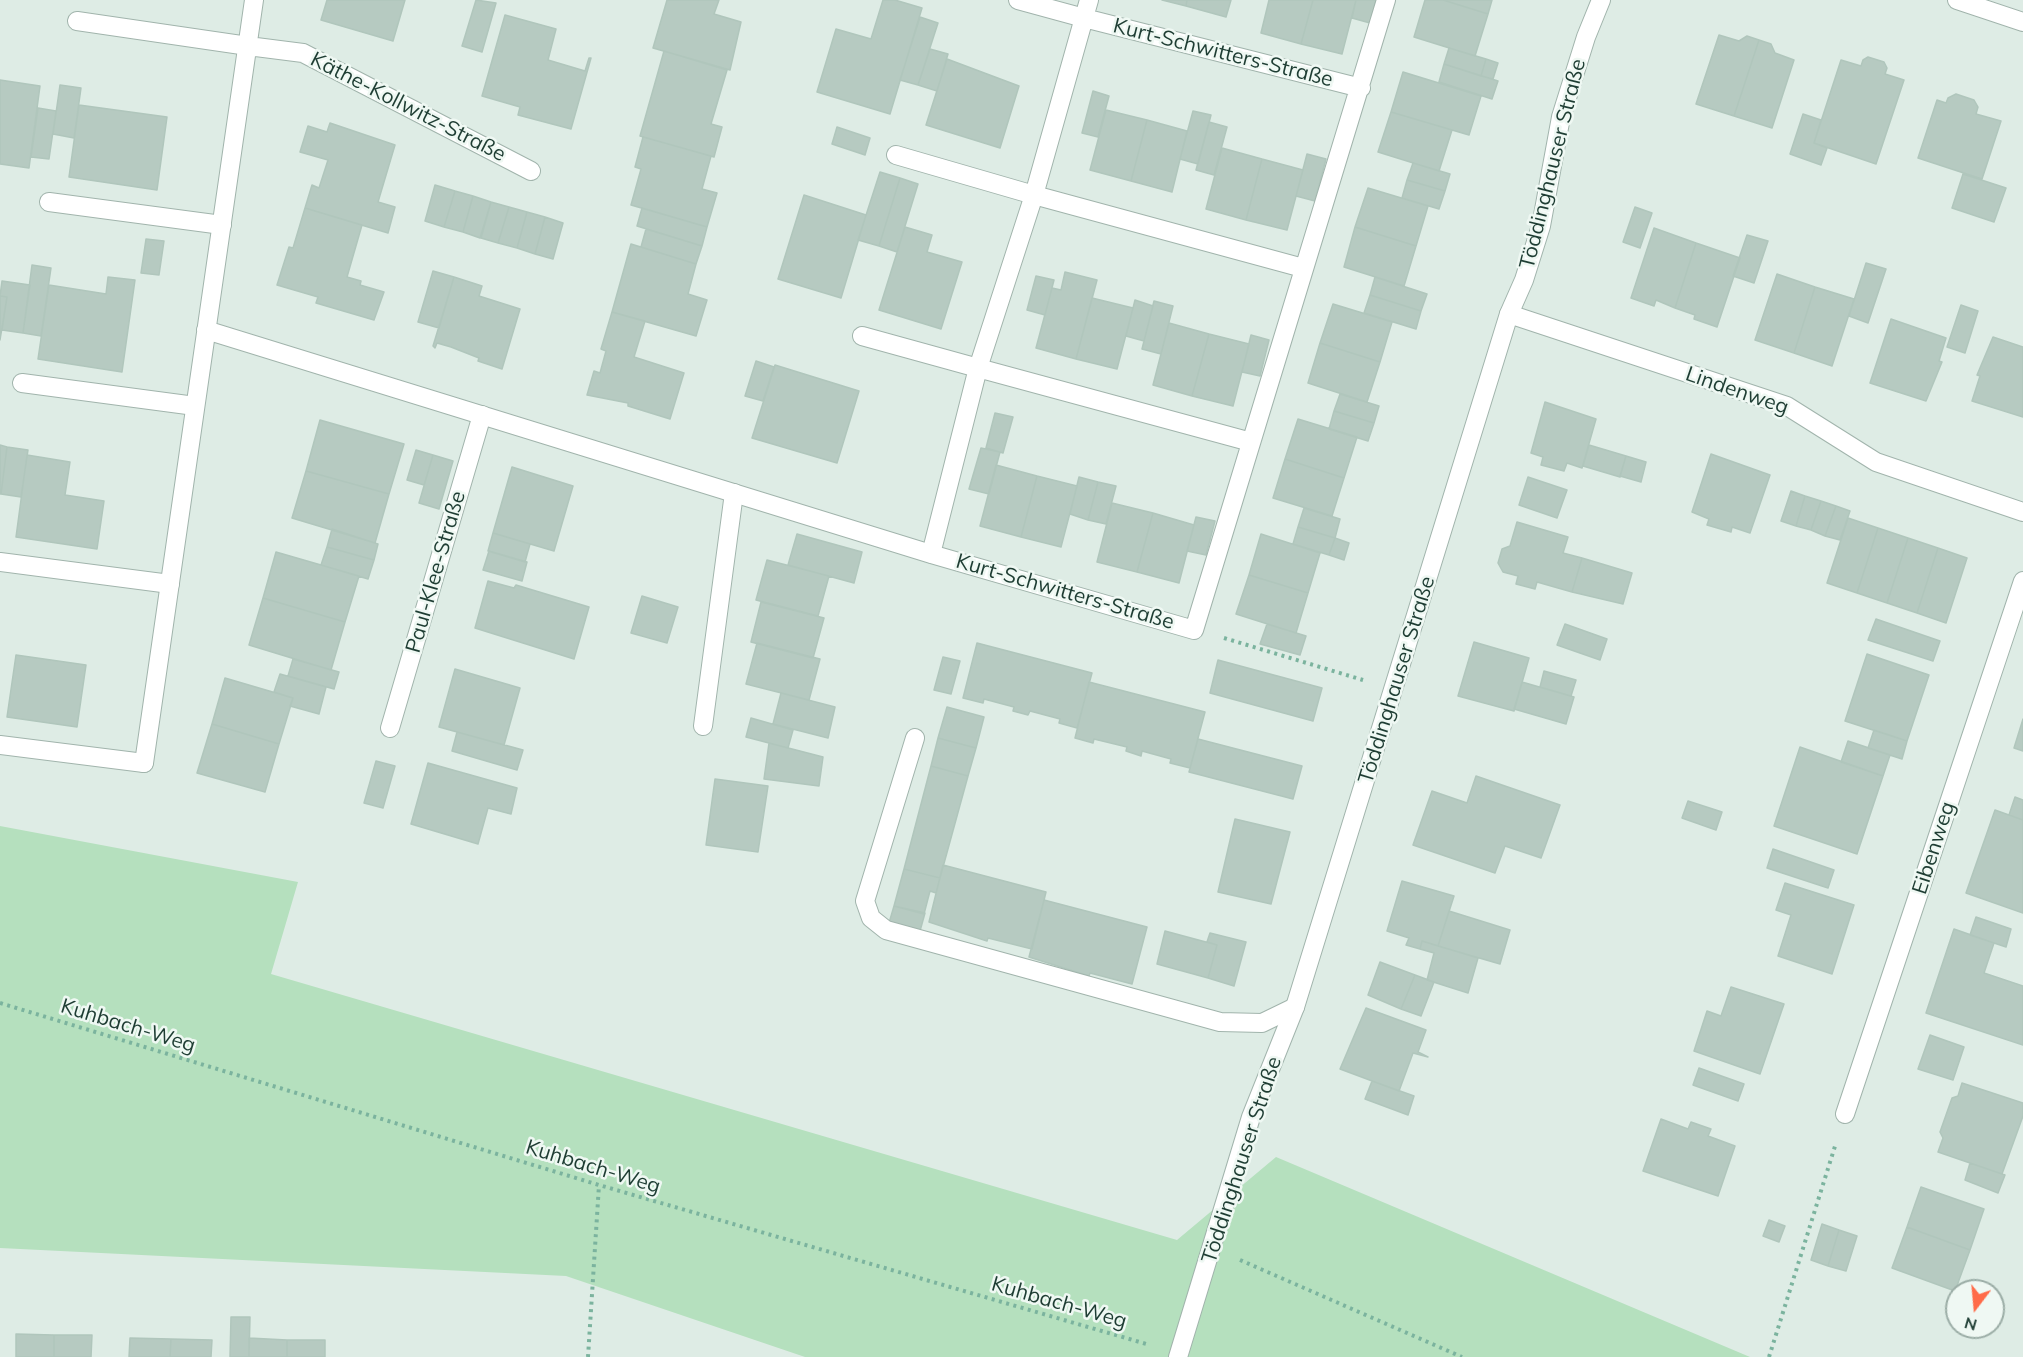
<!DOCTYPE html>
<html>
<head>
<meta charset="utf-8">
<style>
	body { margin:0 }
	#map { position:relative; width:2023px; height:1357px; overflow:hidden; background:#deece5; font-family:Mulish,sans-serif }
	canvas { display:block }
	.north { position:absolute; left:1945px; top:1279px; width:60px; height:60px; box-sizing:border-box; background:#eff8f3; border:2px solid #9bada6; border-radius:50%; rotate:196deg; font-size:16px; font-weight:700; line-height:24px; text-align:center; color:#1e3d33 }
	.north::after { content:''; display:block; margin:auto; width:21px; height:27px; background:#ff6b49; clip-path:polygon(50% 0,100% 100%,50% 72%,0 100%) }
</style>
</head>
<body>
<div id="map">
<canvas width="2023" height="1357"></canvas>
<div class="north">N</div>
</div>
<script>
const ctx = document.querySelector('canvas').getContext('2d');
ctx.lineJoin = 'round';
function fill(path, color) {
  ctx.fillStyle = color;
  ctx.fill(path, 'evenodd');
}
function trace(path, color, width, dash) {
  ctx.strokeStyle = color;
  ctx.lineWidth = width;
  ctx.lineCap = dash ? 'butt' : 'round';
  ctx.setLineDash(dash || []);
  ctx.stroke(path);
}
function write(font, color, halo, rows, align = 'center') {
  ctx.font = font + ' Mulish,sans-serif';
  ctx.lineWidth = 5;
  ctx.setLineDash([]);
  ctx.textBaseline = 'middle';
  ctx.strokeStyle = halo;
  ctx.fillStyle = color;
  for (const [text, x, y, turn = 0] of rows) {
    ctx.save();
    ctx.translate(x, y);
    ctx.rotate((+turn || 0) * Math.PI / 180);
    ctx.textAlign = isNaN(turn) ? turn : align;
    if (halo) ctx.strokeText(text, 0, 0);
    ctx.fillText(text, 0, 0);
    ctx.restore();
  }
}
const green = new Path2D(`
	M0,826l298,56 -27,92 906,266 99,-83 474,200h-945l-239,-81 -566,-28z`);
const building = new Path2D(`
	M327,0h78l-12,41 -72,-21z
	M476,0l20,3 -14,49 -20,-6z
	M667,0h52l-5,14 27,8 -11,48 -77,-22z
	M883,0h12l27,8 -32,106 -73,-22 19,-63 35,10z
	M1162,0h25l-1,6z
	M1187,0h44l-5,17 -40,-11z
	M1269,0h44l-12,44 -40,-11z
	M1313,0h43l-14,54 -41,-10z
	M1356,0h20l-6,23 -18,-5z
	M1425,0h18l45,14 -13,42 -61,-19z
	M1443,0h49l-4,14z
	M505,15l51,14 -8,31 37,11 4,-13h2l-20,71 -53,-14 2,-8 -38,-11z
	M920,17l18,6 -20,62 -18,-5z
	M1719,35l20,6 8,-5 12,4 -25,76 -38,-12z
	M1759,40l12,4 4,9 19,7 -22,68 -38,-12z
	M1449,48l37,11 -5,17 -37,-12z
	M930,49l18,5 -11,37 -19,-6z
	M664,51l63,19 -16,54 11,3 -8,30 -74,-21z
	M1868,57l16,5 3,6 -2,6 19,6 -28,84 -62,-21 27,-83 20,6 2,-6z
	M947,59l72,27 -19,62 -74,-23z
	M1486,59l12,4 -5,16 -12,-3z
	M1444,64l54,17 -6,18 -53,-17z
	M1403,72l78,24 -12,39 -78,-23z
	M0,80l40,6 -11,82 -29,-4z
	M60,85l21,3 -7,50 -21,-4z
	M1093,91l16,5 -11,41 -16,-4z
	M1956,94l18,6 4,7 -2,7 25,7 -19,58 -64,-21 19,-58 9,3 2,-5z
	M79,105l88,12 -10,73 -88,-13z
	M38,108l18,3 -7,48 -18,-2z
	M1106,110l41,10 -16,61 -41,-11z
	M1193,111l18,4 -13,49 -18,-5z
	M1391,112l61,18 -13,41 -61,-19z
	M1803,114l18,6 -7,23 13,5 -6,17 -31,-11z
	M1147,120l40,11 -15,61 -41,-11z
	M1209,122l18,5 -13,48 -18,-5z
	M330,123l65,22 -17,57 17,5 -7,26 -83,-25 7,-23 7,3 9,-28 -28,-8 8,-26 19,6z
	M837,127l33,11 -5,17 -33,-11z
	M643,137l68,19 -9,33 15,4 -10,34 -76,-22 10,-36 -6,-2z
	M1222,148l40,11 -16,61 -40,-11z
	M1307,154l19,5 -11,42 -19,-5z
	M1262,159l41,11 -16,60 -41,-10z
	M1413,163l37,11 -5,17 -38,-11z
	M880,172l20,6 -21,68 -21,-6z
	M1963,174l43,14 -12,34 -42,-14z
	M900,178l18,6 -21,68 -18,-6z
	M1407,180l38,11 -6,18 -37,-11z
	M435,185l20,6 -11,36 -19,-6z
	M1368,188l60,18 -12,40 -61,-19z
	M455,191l18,5 -10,36 -19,-5z
	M804,195l62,20 -25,83 -63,-19z
	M473,196l18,6 -11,36 -17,-6z
	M491,202l18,5 -11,36 -17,-5z
	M509,207l18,5 -10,36 -19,-5z
	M1635,207l17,6 -12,35 -17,-6z
	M305,208l57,17 -15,52 14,4 -1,4 24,7 -10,28 -58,-17 2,-6 -41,-12 12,-38 4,1z
	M642,208l65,19 -5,19 -65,-20z
	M527,212l18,5 -10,37 -18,-6z
	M545,217l18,6 -10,36 -18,-5z
	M905,227l27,8 -5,17 35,10 -21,67 -62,-19z
	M1355,227l61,19 -12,40 -60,-19z
	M1654,228l42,15 -21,65 -19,-8 -2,6 -23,-8z
	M646,229l56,17 -6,18 -55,-17z
	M1747,235l21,6 -14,42 -21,-7z
	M146,239l18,2 -5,34 -18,-2z
	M1696,243l44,15 -23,69 -23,-8 1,-4 -20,-7z
	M631,244l65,20 -8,30 19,6 -11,36 -84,-24z
	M1866,263l20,6 -18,54 -19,-7z
	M32,265l19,3 -10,68 -18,-3z
	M433,271l21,6 -15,51 -21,-6z
	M1065,272l32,8 -21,79 -40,-11 16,-60 9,2z
	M1777,274l38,13 -21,66 -39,-13z
	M1036,276l18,4 -9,35 -18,-5z
	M108,277l27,3 -13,92 -84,-13 11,-74 57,9z
	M454,277l28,9 -3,10 41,13 -18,60 -24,-8 1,-3 -28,-11 -14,-4 -2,5 -2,-2z
	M1375,277l52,17 -6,17 -51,-16z
	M2,281l28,4 -7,48 -21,-3 5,-33 -7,-1z
	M1815,287l39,12 -22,67 -38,-13z
	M1370,295l51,16 -5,18 -52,-16z
	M0,296l7,1 -7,43z
	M1092,298l41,10 -16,61 -41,-10z
	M1135,300l18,6 -9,35 -18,-5z
	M1154,301l19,5 -12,48 -19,-5z
	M1333,304l59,18 -12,40 -60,-19z
	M1961,305l17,6 -13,42 -18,-6z
	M612,312l33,9 -11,36 50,16 -14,46 -42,-13v-3l-41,-8 7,-24 6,2 6,-22 -5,-2z
	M1891,319l55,19 -7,23 3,1 -16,39 -56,-18z
	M1169,323l40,11 -17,62 -39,-11z
	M1209,334l40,10 -16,62 -41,-10z
	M1251,335l18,5 -9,36 -18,-4z
	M1993,337l30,10v70l-51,-16 8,-25 -3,-1z
	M1320,343l60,19 -13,40 -59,-19z
	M756,361l18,6 -11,34 -18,-5z
	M775,365l84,26 -22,72 -85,-25z
	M1340,394l39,12 -5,17 -40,-12z
	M1545,402l51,17 -14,49 -15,-5 -3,8 -23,-6 2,-8 -12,-4z
	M1334,411l40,12 -6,18 -39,-12z
	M995,413l18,4 -10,36 -17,-5z
	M1298,419l59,18 -13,41 -59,-19z
	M320,420l84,24 -15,50 -83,-23z
	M0,445l7,2 -6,47h-1z
	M1589,445l37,11 -6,21 -37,-11z
	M7,447l21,3 -7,47 -20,-3z
	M981,448l19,4 -11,42 -20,-5z
	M416,450l17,5 -9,30 -17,-5z
	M1711,454l59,21 -20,58 -18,-6 -1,5 -24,-7 2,-6 -17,-7z
	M27,455l43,7 -5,33 39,6 -7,48 -81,-12z
	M433,455l20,6 -14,48 -20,-6z
	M1626,456l20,6 -5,20 -21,-6z
	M1285,459l59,19 -12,38 -59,-18z
	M996,465l41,11 -16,61 -41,-11z
	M512,467l61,19 -19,65 -61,-18z
	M306,471l83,23 -14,49 -83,-25z
	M1037,476l40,10 -16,61 -40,-10z
	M1079,477l19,5 -10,38 -18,-6z
	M1528,477l39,13 -10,28 -38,-13z
	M1098,482l18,4 -10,38 -18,-4z
	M1791,491l14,5 -9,30 -15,-5z
	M1805,496l16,5 -10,29 -15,-4z
	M1821,501l15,5 -11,30 -14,-6z
	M1112,503l41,10 -16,59 -40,-10z
	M1836,506l14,5 -10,29 -15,-4z
	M1304,508l36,11 -5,19 -37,-11z
	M1153,513l41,12 -15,58 -42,-11z
	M1196,517l19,4 -9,34 -19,-4z
	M1848,518l30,10 -21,65 -30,-10z
	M1517,522l51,15 -5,16 19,5 -10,34 -35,-10 -2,7 -19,-5 2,-8 -15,-4 -5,-9 4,-14 8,-3z
	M1298,527l37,11 -6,17 -36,-11z
	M1878,528l30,10 -21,65 -30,-10z
	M332,529l46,15 -4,16 -47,-13z
	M493,533l37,11 -5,18 -37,-11z
	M797,534l65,18 -8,31 -66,-18z
	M1261,534l59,19 -12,40 -59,-18z
	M1335,538l14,5 -5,17 -15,-5z
	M1908,538l30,10 -21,65 -30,-10z
	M327,547l47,13 -6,19 -47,-14z
	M1938,548l29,10 -21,65 -29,-10z
	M489,551l38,11 -5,19 -39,-11z
	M276,552l83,24 -14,46 -82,-24z
	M1582,558l50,15 -9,31 -51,-12z
	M767,560l62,16 -11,40 -62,-16z
	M1249,575l59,18 -12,40 -60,-19z
	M488,581l26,7 2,-3 73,22 -15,52 -99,-31z
	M642,596l36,11 -11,36 -36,-10z
	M263,598l82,24 -14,48 -82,-25z
	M761,602l63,16 -11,40 -62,-16z
	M1876,619l64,22 -7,20 -65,-21z
	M1267,624l39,12 -6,19 -40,-11z
	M1565,624l42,15 -7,21 -43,-15z
	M1474,642l55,16 -15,53 -56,-15z
	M757,643l63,16 -11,41 -63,-16z
	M977,643l115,30 -15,55 -18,-5 1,-4 -30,-8 -2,4 -15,-4 1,-4 -30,-8 -1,4 -20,-5z
	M1867,654l62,21 -22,66 -62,-20z
	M16,655l70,10 -9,62 -70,-10z
	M943,657l17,4 -9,33 -17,-4z
	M293,659l46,13 -5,17 -46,-13z
	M1218,660l104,28 -9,33 -103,-28z
	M455,669l65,19 -16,57 -65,-18z
	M1544,671l32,9 -5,16 -31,-9z
	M280,674l46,13 -7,27 -29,-8 3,-8 -19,-6z
	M225,678l68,20 -14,46 -67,-20z
	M1089,682l116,30 -15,56 -20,-5 1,-4 -29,-8 -1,5 -15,-5 1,-4 -33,-8 -1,4 -18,-5z
	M1522,682l52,15 -8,27 -52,-15z
	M781,693l54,14 -7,31 -55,-14z
	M947,707l37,10 -8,31 -38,-10z
	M751,718l42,12 -5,18 -42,-11z
	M2023,719v32l-9,-3z
	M212,724l67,20 -14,48 -68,-19z
	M1874,730l33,11 -5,18 -34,-11z
	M457,732l66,18 -6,20 -65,-19z
	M938,738l38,10 -8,28 -37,-10z
	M1198,739l104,27 -9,33 -104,-27z
	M1848,741l42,14 -7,21 -42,-14z
	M769,743l54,14 -4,29 -55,-7z
	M1800,747l83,29 -26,78 -83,-28z
	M376,761l19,5 -12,42 -19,-5z
	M428,763l89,25 -6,26 -23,-6 -10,36 -67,-20z
	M931,766l37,10 -28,102 -36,-9z
	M1476,776l84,29 -19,53 -36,-12 -10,27 -82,-28 19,-54 35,12z
	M715,779l53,7 -10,66 -52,-7z
	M2015,797l8,3v20l-14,-5z
	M1688,801l34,11 -6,18 -34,-12z
	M1995,810l28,10v93l-57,-20z
	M1235,819l55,13 -19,72 -53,-12z
	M1773,849l61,21 -6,18 -61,-20z
	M943,865l103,27 -14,57 -44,-11 -1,3 -58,-19z
	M904,869l36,9 -4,15 -6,-2 -6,23 -30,-8z
	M1402,881l52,15 -16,50 -16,-5 -2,8 -14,-4 3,-7 -22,-7z
	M1785,883l69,22 -22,69 -54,-18 13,-41 -15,-5z
	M1044,900l103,27 -15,57 -42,-11 -1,3 -60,-19z
	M894,906l31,7 -5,18 -31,-8z
	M1449,911l61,19 -10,34 -62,-18z
	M1976,917l35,12 -5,18 -36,-12z
	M1954,929l40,14 -10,30 39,13v59l-97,-32z
	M1165,931l52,14 -9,33 -51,-14z
	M1210,933l36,9 -12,44 -26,-8 9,-33 -10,-3z
	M1422,941l56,17 -10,35 -41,-13 7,-27 -14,-4z
	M1380,962l35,13 -14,34 -33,-14z
	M1415,975l19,7 -13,34 -20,-7z
	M1731,987l53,17 -24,70 -66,-23 13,-40 14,5z
	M1366,1008l60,22 -8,22 10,5 -15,-4 -14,38 -59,-22z
	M1930,1035l34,12 -11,33 -35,-11z
	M1699,1068l45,16 -6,17 -45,-16z
	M1372,1081l42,15 -6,19 -43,-16z
	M1962,1083l61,20v13l-21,58 -64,-22 5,-14 -3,-6 12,-34 6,-2z
	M1661,1119l27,10 3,-7 20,7 -3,7 27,10 -17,50 -75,-25z
	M1970,1163l35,12 -7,18 -33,-13z
	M1921,1187l63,22 -14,41 -63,-23z
	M1769,1220l16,6 -6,16 -16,-6z
	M1822,1224l17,6 -11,36 -17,-6z
	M1907,1227l63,23 -15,41 -63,-23z
	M1839,1230l18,6 -11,35 -18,-5z
	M231,1317h19l-1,40h-19z
	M16,1334l38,1v22h-38z
	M54,1335h38l-1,22h-37z
	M130,1338l41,1 -1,18h-41z
	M249,1338l38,2v17h-38z
	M171,1339l41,1 -1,17h-41z
	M287,1340h38v17h-38z`);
const path = new Path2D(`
	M1224,638l139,42
	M0,1003l599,182 551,160
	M1240,1260l222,97
	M588,1357l11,-172
	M1769,1357l67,-214`);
const service = new Path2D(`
	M1018,0l66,18
	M77,21l171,25
	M896,155l138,40
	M49,202l173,23
	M862,336l116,32
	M22,383l173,23
	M0,562l170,22
	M703,726l31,-233
	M390,728l92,-313
	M915,738l-50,163 6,17 15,12 334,92 42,1 33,-16
	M0,745l144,18`);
const minor = new Path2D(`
	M1957,0l66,22
	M1084,18l277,70
	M248,46l55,7 228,118
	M1034,195l269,73
	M1509,314l278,92 89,56 147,50
	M206,330l725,224 263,76 192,-630
	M978,368l273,74
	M931,554l47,-186 56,-173 55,-195
	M144,763l110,-763
	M1845,1114l178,-533`);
const tertiary = new Path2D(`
	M1178,1357l73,-240 44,-110 214,-693 15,-34 17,-54 20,-109 25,-80 15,-37`);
const streetNames = [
	["Kurt-Schwitters-Straße",1223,53,14],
	["Käthe-Kollwitz-Straße",408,107,27],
	["Töddinghauser Straße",1553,164,-76],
	["Lindenweg",1737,391,19],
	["Paul-Klee-Straße",436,572,-74],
	["Kurt-Schwitters-Straße",1065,592,16],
	["Töddinghauser Straße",1397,680,-73],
	["Eibenweg",1934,848,-72],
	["Kuhbach-Weg",128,1026,17],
	["Töddinghauser Straße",1242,1160,-72],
	["Kuhbach-Weg",593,1167,17],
	["Kuhbach-Weg",1059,1303,16]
];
fill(green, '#b5e0be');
fill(building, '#b6cac1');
trace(building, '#b0c6bc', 1.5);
trace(service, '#a1b4ac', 20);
trace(minor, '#a1b4ac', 20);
trace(tertiary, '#a1b4ac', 20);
trace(path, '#7bb39e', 4, [3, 4.5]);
trace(service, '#fff', 18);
trace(minor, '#fff', 18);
trace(tertiary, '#fff', 18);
write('21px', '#1e3d33', '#eff8f3', streetNames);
</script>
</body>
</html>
